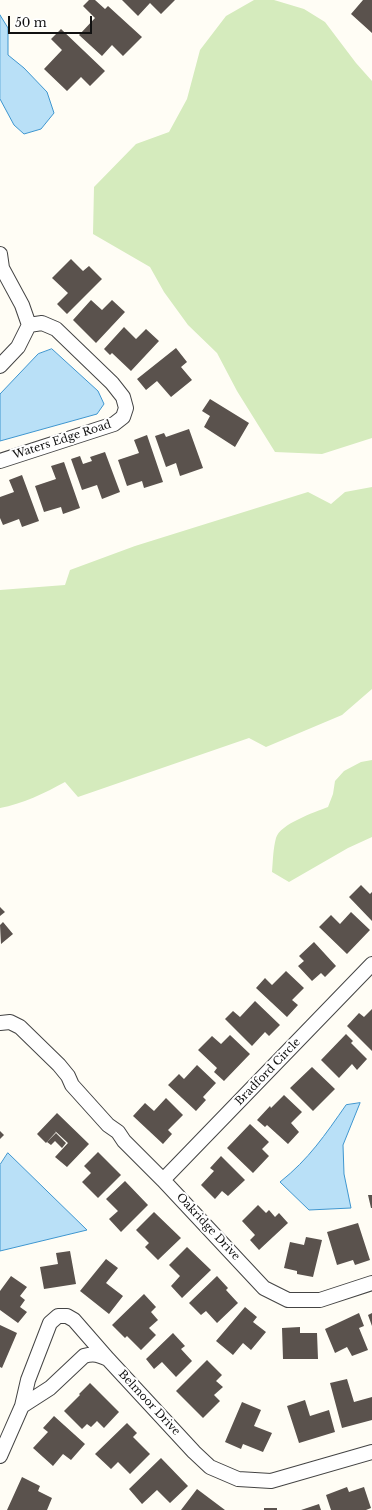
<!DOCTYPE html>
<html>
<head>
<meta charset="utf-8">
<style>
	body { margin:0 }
	#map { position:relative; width:372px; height:1510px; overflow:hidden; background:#fffdf5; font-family:"Libre Baskerville",serif }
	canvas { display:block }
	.scale { position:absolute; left:8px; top:16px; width:84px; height:18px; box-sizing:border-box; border:2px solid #111; border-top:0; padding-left:5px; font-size:12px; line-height:14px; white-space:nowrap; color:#111; -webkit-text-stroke:3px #fff; paint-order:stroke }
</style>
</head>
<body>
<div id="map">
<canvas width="372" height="1510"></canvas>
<div class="scale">50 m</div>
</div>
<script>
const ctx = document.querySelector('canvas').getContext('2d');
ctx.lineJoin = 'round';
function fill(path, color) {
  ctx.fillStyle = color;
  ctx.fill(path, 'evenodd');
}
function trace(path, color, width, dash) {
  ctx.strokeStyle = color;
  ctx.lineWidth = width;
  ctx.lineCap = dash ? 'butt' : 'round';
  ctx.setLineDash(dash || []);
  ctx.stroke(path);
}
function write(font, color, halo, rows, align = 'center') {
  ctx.font = font + ' "Libre Baskerville",serif';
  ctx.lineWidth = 4;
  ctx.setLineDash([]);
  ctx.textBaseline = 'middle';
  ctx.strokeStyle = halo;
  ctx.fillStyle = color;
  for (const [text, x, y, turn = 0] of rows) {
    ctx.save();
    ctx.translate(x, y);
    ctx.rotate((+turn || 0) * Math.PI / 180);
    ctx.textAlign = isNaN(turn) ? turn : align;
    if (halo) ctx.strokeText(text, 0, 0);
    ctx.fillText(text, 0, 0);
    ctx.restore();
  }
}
const green = new Path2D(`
	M254,0h20l30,9 21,13 31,41 16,18v357l-50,16 -47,-2 -38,-61 -20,-38 -29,-28 -24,-33 -14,-25 -57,-33 1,-47 42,-43 33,-12 18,-33 13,-49 26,-34z
	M372,487v202l-30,26 -76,32 -17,-9 -171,59 -13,-15c-20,11 -43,22 -65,26v-218l65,-5 5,-15 65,-24 173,-54 23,12 14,-12z
	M372,760v77l-24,11 -59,34 -17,-10c1,-11 1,-23 4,-34 4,-14 39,-26 52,-31l5,-13 2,-13 9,-10 17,-9z`);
const water = new Path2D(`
	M0,15l8,13v27l16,13 23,24 7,21 -13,16 -17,5 -10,-9 -14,-26z
	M52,349l46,42 6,13 -7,10 -97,27v-47l38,-40z
	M360,1103l-17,42 1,29 7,34 -42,2 -29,-28c29,-23 45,-47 66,-77z
	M8,1153l79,77 -87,21v-86z`);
const building = new Path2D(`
	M89,0h6l10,9 3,-3 34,31 -19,19 -11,-11 -10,11 -23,-21 16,-17 -12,-12z
	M122,0h53l-14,14 -11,-11 -12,13z
	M363,0h9v33l-21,-19z
	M61,29l44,42 -15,15 -9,-9 -14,14 -23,-22 18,-19 -11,-11z
	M71,259l12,12 6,-5 13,13 -35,35 -10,-10 11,-11 -16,-15z
	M91,300l11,10 10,-10 13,12 -29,31 -23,-23z
	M124,327l12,12 10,-10 13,12 -28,30 -19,-18 -2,2 -6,-6z
	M176,348l11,14 -6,5 11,13 -21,17 -14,-16 -11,9 -9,-11z
	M210,399l39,24 -14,24 -31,-20 6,-11 -8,-5z
	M189,429l14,39 -23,8 -4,-13 -10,4 -11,-31 9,-3 2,4z
	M147,435l16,47 -19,6 -2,-7 -15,5 -9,-26 21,-7 -5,-13z
	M105,452l15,40 -18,7 -5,-14 -15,5 -11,-31 9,-3 3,8 9,-3 -2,-4z
	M64,462l16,46 -17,6 -2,-7 -17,5 -9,-26 21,-7 -5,-13z
	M22,475l17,46 -17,6 -3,-8 -16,6 -3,-7v-21l14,-5 -5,-12z
	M361,885l9,9 2,-2v29l-23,-24z
	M0,907l5,5 -5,4z
	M351,912l19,18 -23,24 -28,-27 12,-12 9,9z
	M3,922l10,12 -12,10 -1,-19z
	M314,942l22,24 -11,11 -4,-4 -9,8 -14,-15 6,-5 -5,-5z
	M286,971l18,17 -12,12 6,5 -11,12 -31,-29 9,-10 7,7z
	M255,1001l25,24 -11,11 -4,-4 -13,14 -27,-27 8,-8 7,6z
	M372,1009v42l-25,-25 12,-13 5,4z
	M346,1034l7,7 -2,2 16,16 -10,11 -5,-6 -13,14 -18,-18z
	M230,1035l20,19 -26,27 -10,-9 3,-4 -19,-18 14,-14 9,8z
	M197,1065l19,18 -13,14 3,3 -10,11 -28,-26 11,-11 5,5z
	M312,1067l23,22 -22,22 -23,-23z
	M284,1095l18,17 -11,11 8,9 -11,12 -21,-19 -2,2 -8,-7 13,-14 1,2z
	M166,1098l17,17 -15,15 4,4 -9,10 -30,-28 12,-13 9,8z
	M57,1113l32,31 -22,23 -12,-10 13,-14 -14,-13 2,2 -10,11 -9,-9z
	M250,1124l19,18 -7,7 7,7 -16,17 -26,-25z
	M0,1131l4,4 -4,4z
	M56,1133l10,10 -4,5 -7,-7 -4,4 -4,-3z
	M98,1152l23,23 -23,23 -16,-16 9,-9 -7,-7z
	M221,1156l24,24 -17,16 -6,-5 -7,8 -14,-14 13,-14 -4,-3z
	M125,1181l23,24 -27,27 -12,-13 9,-8 -12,-12z
	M368,1195h4v13h-1z
	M258,1205l8,8 3,-3 6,7 4,-4 9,10 -29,27 -9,-10 5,-5 -13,-14z
	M154,1212l27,26 -23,22 -13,-13 4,-4 -13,-13z
	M358,1223l12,37 -15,5 -2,-5 -16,5 -10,-33z
	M306,1237l16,3 -9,37 -16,-3v-3l-13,-3 6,-26 14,3z
	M187,1247l24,23 -29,28 -11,-12 9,-10 -11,-11z
	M70,1251l6,33 -32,5 -4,-22 18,-3 -2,-11z
	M106,1259l12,9 -12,15 17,13 -14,18 -29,-23z
	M11,1276l16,11 -7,9 5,4 -5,7 7,5 -9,11 -18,-13v-19z
	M217,1276l11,12 -2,2 12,13 -21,20 -11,-12 -5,4 -12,-12z
	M144,1294l12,13 -5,5 7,8 -9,8 7,7 -15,15 -14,-14 -2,2 -13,-13z
	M245,1307l12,10 -4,5 13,10 -15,18 -8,-7 -10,12 -17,-14z
	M359,1313l5,13 -5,2 9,22 -16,6 -5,-9 -12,6 -10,-24z
	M372,1313v13l-4,-11z
	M0,1325l17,8 -15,35 -2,-1z
	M300,1327v6h17l1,26h-35l-1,-31z
	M173,1333l12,13 -4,3 11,12 -16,16 -14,-15 -8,7 -8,-10z
	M207,1360l15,15 -6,6 7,6 -9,8 6,6 -17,17 -27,-27z
	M347,1379l7,23 18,-5v23l-30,8 -12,-45z
	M90,1383l29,29 -15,16 -7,-7 -6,6 -4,-3 -5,5 -18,-18 16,-16 -1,-1z
	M305,1400l5,16 19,-6 6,22 -36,11 -12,-37z
	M242,1402l19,8 -7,16 18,7 -9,19 -20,-8 -2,5 -16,-7z
	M54,1416l31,28 -14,16 -8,-6 -10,12 -20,-18 15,-16 -5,-4z
	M127,1423l10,10 -4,4 17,17 -20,20 -12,-12 -7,7 -16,-15z
	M161,1458l27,28 -18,17 -13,-13 -15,14 -13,-15z
	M22,1477l18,9 -2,5 14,7 -5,12h-40z
	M347,1487l2,5 15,-5 7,21 -5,2h-35l-5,-15z
	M197,1489l28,21h-44z
	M319,1504l2,6h-20z
	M264,1508h13v2h-13z`);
const minor = new Path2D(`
	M0,254l2,14 20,37 7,20 -11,22 -18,19
	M0,461l114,-37 9,-7 3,-9 -3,-11 -11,-14 -56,-54 -14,-6 -13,2
	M0,1023l10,-1 10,5 39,38 9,11 4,9 36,40 10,7 6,9 39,39 101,108 24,12h32l52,-17
	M163,1180l209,-216
	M22,1406l28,-18 34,-32c10,-3 15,-1 24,3
	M0,1456l22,-50 6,-26 22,-57 8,-7h9l7,4 34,39 86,93 16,15 28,12 33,2 101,-29`);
const streetNames = [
	["Waters Edge Road",62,440,-18],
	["Bradford Circle",268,1072,-46],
	["Oakridge Drive",208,1227,47],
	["Belmoor Drive",149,1403,47]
];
fill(green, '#d5ebbd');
fill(water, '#b9e0f7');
trace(water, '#3f96cf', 1);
fill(building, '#5a524d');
trace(minor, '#444', 16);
trace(minor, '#fff', 14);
write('11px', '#111', '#fff', streetNames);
</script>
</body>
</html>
